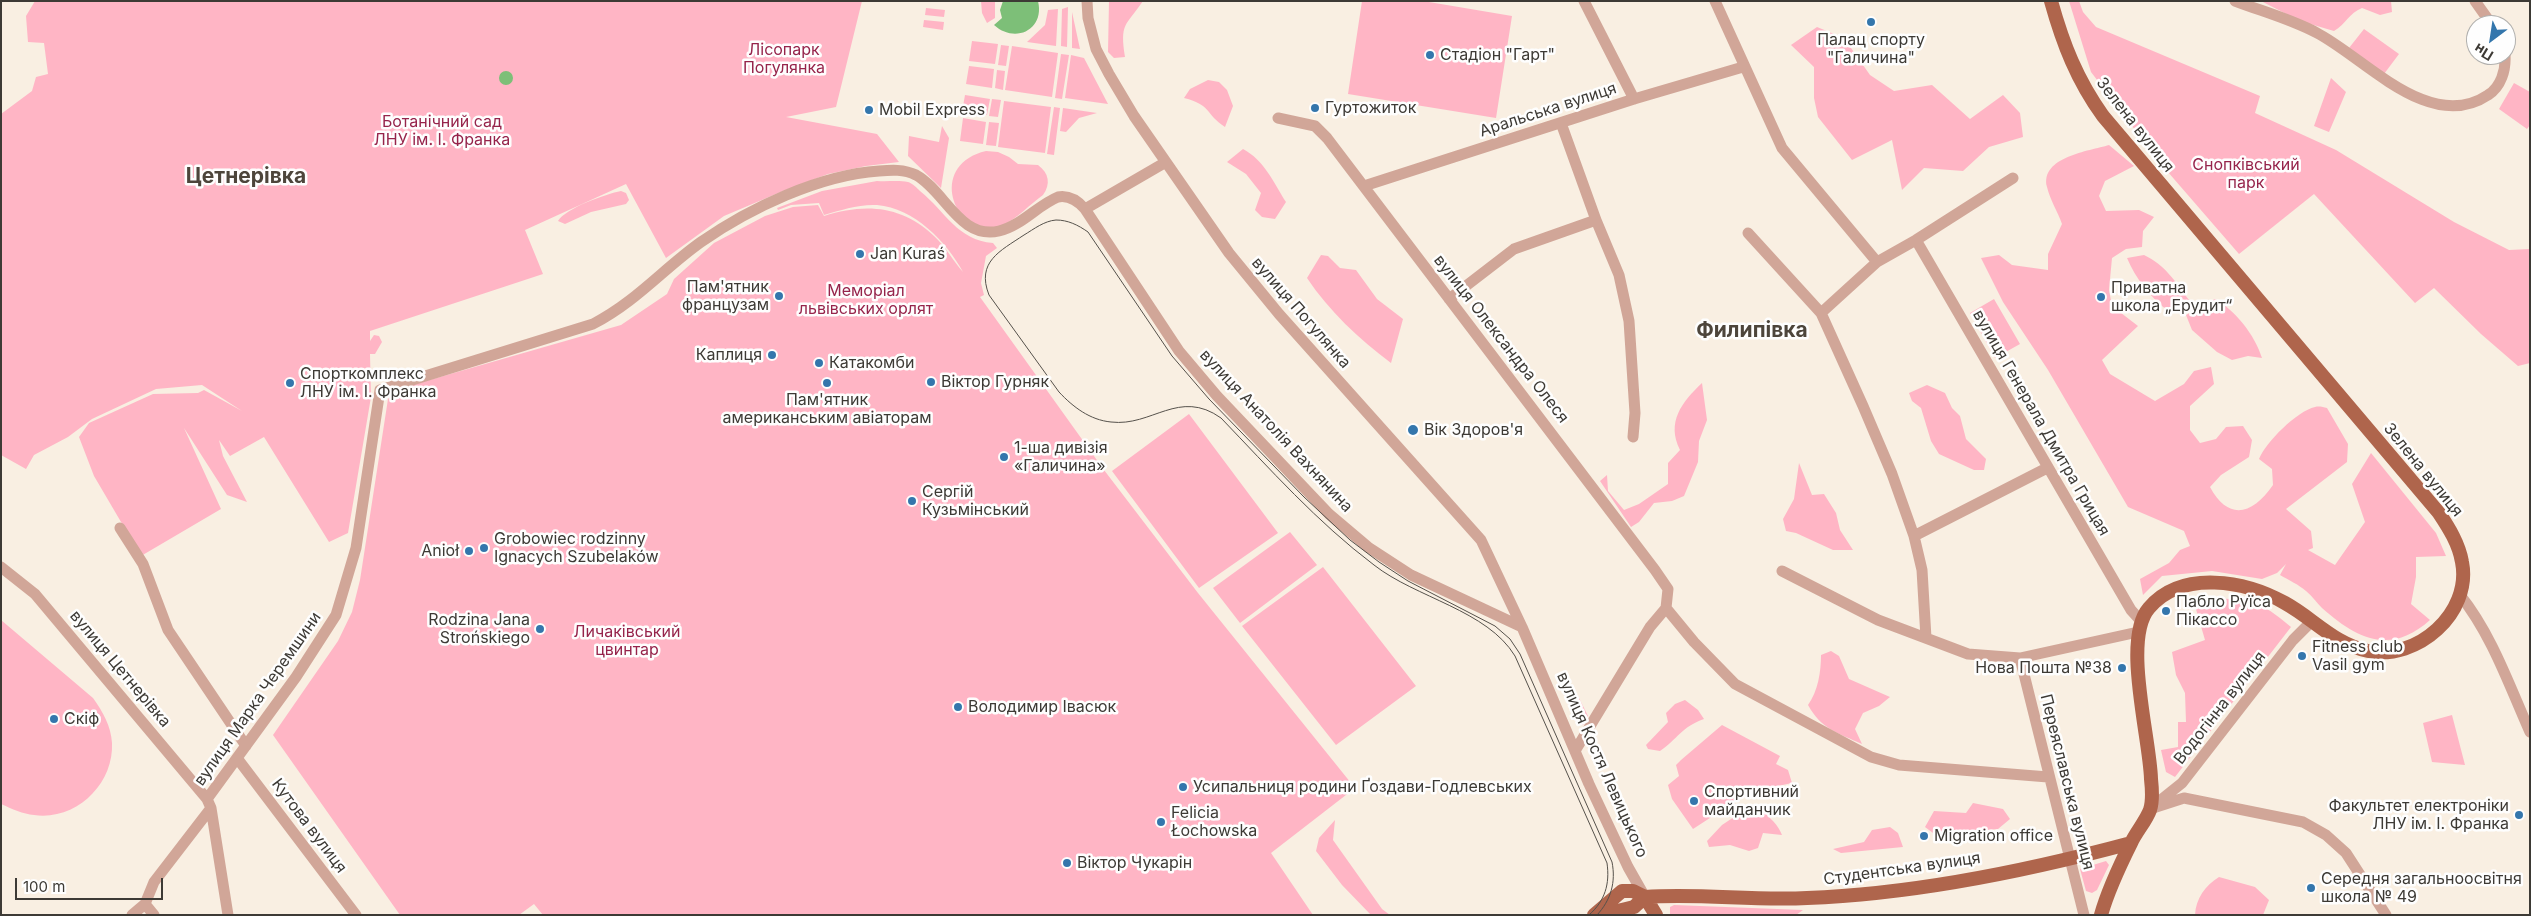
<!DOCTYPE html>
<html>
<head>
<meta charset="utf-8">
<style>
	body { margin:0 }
	#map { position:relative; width:2531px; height:916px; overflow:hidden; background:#f9efe2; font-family:Inter,sans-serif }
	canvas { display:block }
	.frame { position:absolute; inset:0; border:2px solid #3d3a35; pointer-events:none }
	.north { position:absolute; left:2466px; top:15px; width:50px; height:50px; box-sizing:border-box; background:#fefefe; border:1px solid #b1b0ae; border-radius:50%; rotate:211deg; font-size:14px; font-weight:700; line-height:20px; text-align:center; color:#3d3a35 }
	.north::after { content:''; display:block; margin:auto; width:18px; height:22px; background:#3476ac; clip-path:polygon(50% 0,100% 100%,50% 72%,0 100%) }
	.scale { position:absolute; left:15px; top:878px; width:148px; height:22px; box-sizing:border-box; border:2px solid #3d3a35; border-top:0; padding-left:6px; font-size:15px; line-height:18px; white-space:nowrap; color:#3d3a35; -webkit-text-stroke:4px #fefefe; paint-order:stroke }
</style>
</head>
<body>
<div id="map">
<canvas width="2531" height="916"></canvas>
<div class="frame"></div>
<div class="north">Пн</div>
<div class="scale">100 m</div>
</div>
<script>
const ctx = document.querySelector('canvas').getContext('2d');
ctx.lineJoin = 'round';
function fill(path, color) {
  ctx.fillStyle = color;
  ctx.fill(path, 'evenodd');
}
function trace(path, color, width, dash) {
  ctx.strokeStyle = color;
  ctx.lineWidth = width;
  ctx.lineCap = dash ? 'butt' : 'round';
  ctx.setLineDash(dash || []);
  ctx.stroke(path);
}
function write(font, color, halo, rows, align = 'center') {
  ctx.font = font + ' Inter,sans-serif';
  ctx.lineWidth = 5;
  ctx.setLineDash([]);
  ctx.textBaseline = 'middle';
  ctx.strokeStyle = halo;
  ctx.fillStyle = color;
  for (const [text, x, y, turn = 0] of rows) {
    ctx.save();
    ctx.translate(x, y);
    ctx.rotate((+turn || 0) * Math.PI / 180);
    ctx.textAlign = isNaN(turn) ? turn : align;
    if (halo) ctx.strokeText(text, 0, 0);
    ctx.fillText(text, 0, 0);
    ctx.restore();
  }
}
const green = new Path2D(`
	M35,1h827l-26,106 -50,10 91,17 22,28 -33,4 -38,8 -45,17 -59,25 -58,42 -40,-74 -101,46 18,44 -173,57v10l4,-6 5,1 3,6 -7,12h-5l1,43 -23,136 -19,9 -65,-105 -34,19 -11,-16 4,16 24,46 -20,-7 -43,-67 37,81 -80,47 -47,-80 -15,-39 10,-14 64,-29 45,-1 6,-3 38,21 -40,-26 -46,4 -64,30 -24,18 -34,18 -8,14 -25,-14v-341l31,-23 4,-14 12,-3 -4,-31 -16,-1 -2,-26z
	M995,1v17l-8,5 -5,-10 -1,-12z
	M1109,1h34c-18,26 -23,22 -18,56l-11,1 -6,-6z
	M1362,1h61l89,15 -16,102 -148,-24z
	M2069,1h10l4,11 13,15 164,69 -5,17 81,37 118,72 55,28 21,-1v114l-12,3 -37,-32 -47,-46 -19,15 -101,-109 -75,60 -78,-90 -70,-92z
	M2261,1h130l1,11 -12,3 -18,-7c-13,5 -16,16 -28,23l-34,-10z
	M1068,7v1l-1,39 -6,-1 1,-37z
	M926,8l19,2 -1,7 -19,-2z
	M1058,9l-2,37 -29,-4 18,-17 3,-15z
	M1072,12l8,37 -8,-1z
	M924,20l20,2 -1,8 -20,-3z
	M1817,27l27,11 26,37 24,16 38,-6 38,34 33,-24 17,18 3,24 -34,10 -26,24 -39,-3 -22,22 -10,-50 -40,20 -34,-43 -4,-19v-31l-23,-22z
	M2364,29l35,25 -15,20 -35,-26z
	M972,41l26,3 -3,20 -26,-3z
	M1001,45l8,1 -3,20 -8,-1z
	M1012,46l46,7 -6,44 -47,-7z
	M1061,54l8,1 -7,44 -7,-1z
	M1071,55l13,3 24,46 -43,-6z
	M969,66l25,3 -2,19 -26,-4z
	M997,70l8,1 -2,19 -8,-2z
	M2331,78l15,14 -17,40 -15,-6z
	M1208,80l11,2 8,8 6,16 -8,21c-20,-13 -13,-22 -41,-29l6,-9z
	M2514,83l16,9v33l-3,4 -28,-20z
	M965,95l25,4 -3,16 -25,-3z
	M992,99l9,1 -3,17 -9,-1z
	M1004,101l47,6 -6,46 -47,-6z
	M1054,107l6,1 -6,47 -7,-1z
	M1063,108l34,5 -18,5 -13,14 -6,-1z
	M963,118l23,4 -3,22 -23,-3z
	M989,122l10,1 -3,23 -10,-1z
	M942,126l7,12 -8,50 -33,-32 1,-20 30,6z
	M2109,145l25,21 -29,15 -6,15 7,15 33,-1 15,7 -11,14 -1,16 -16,2 -14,9 -3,32 3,16 26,20 -36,34 8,14 45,27 29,-17 10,-13 17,-4 3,17 -24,22v24l10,13 16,-4 10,-12 17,-1 9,14 -3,17 -28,18 -11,12c19,35 43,27 63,-2l-1,-16 -13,-10c7,-17 38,-48 56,-52 4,-1 8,0 12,1l21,36 -1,18 -61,47 25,22 2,17 -5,2 27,15 30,-43 -13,-38 19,-31 65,80 10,23 -30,1v20l-5,27 19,16c-39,35 -72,20 -108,-12 -5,-5 -10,-12 -16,-17 -7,-6 -17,-11 -26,-16l6,-11 -9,9 -15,6 -50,-8 -50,5 -19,19 -3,-16 29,-16 11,-13 10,-4 -6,-15 -56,-24 -80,-137 -45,-68 -22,-44 18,-3 13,10 36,5v-16l14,-30c-4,-12 -12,-24 -15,-37 -7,-30 42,-36 62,-42z
	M1243,149c21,11 31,34 43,53l-11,17 -13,-2 -7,-7 6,-17 -15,-19 -19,-12z
	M986,151l12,1 11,5 9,7 20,1c11,8 13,19 5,30 -13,9 -26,24 -40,30 -48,18 -78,-60 -17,-74z
	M877,181c10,1 21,-1 31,1 4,1 9,6 12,9 26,21 37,49 73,52l4,5 -11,8 -5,27 3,12 -4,2 124,173 94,123 157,195 -84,65 42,62h-770l-9,-11 -15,11h-119l-127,-180 65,-94 14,-29 8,-32 28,-181 10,-10 223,-64 46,-31 7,-15 40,-36 51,-27 28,-9 25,-2 6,11c40,-13 78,-11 110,20 12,11 19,25 29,36 -16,-30 -49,-64 -86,-67 -18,-1 -36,5 -53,10l-5,-12 -28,2 -13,5 -1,-2 45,-17z
	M621,191l5,2 3,7 -3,4 -35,8 -26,12 -7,-3c8,-13 48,-27 63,-30z
	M1321,255l7,1 12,12 16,2 21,29 26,20 -12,44c-32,-24 -62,-52 -84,-85z
	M2144,255c21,10 31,26 45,45l-5,7 -16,4c-18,-14 -32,-32 -41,-53z
	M1994,299l26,45 -25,14 -25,-45z
	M2215,299c20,11 40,36 47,59l-14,-2 -16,4 -15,-8 -25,-22 -6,-15z
	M1702,383l5,37 -8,21 -1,21 -14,34 -12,5 -18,2 -15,19 -8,5 -31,-46 7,-6 1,16 16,19 15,-6 29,-20v-21l12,-13c-14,-28 2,-48 22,-67z
	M1927,385l18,8 7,15 8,8 6,23 20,20 -2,11h-10l-35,-16 -8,-13 -10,-33 -9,-7 -3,-8z
	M1189,414l89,119 -79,55 -87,-117z
	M1799,463l13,32 12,-1 12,19 4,17 13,20h-20l-37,-17 -10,-2 -3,-12 11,-20z
	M1290,532l27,33 -77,58 -27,-35z
	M1323,567l93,119 -80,59 -94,-119z
	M2211,598c41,2 48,2 80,29l-116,150 -9,-5 -5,-22 17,-3v-25h8l-1,-29 -9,-18 -4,-23 33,-12 -12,-41z
	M1,620l92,78c10,14 18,28 19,45 2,41 -36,78 -78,72 -11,-1 -22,-6 -33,-11z
	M1831,651l8,5 10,23 41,18 -11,9 -16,7 -8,16 7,15c-24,-11 -41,-15 -54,-39 10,-14 13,-33 13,-50z
	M1575,690l13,26 -5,9 -6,-1 -13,-29z
	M1685,700l13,10 6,9c-23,8 -26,20 -44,32l-12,-2 -2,-4 22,-23 -2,-9 9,-9z
	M2452,715l13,50 -33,-3 -9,-39z
	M1722,725l58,31 -4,8 12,6 4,13 -28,6 -5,-3 -66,43 -21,-30 -4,-14 11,-9 -3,-11 5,-5z
	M1973,803l30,6 7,10 -12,10 -47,4 -14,8 -4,-8 -8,-6 9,-16 32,2z
	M1749,807h12c8,13 15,13 21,28l-19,-2 -5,15 -9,3 -19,-6 -21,2 -2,-6 15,-16z
	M1335,820l-2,20 49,69 8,6h-19l-29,-30 -26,-34 3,-13z
	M1890,827l8,6 5,14 -62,6 -8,-4 31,-7 8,-12z
	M2106,861l3,4 -12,25 -5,3 -6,-2 -6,-22z
	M2219,877l36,10 14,13 -6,15h-68c1,-17 10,-29 24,-38z
	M1674,905l129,5 -7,5h-126v-8z`);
const water = new Path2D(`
	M1003,1h35c7,29 -23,43 -44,24l8,-7 -2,-8z
	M499 78a7 7 0 1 1 14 0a7 7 0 1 1-14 0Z`);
const minor = new Path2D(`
	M1087,1l1,17 8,31 13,25 25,42 95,137 50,61 202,226 41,87 67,157 39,83 17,30
	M1584,1l50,98
	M1715,1l67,147 95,114
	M2235,1c26,10 56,18 82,32 48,25 113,101 171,62 13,-8 18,-25 17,-40
	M2475,1l17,24
	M1278,118l37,8 12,12 328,432 13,19 -2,19
	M1561,123l35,97 23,55 10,46 6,92 -2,24
	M1364,186l270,-87 109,-32
	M1085,209l81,-47
	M1748,233l73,80 42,93 29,68 22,62 8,34 4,68
	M1916,240l215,370 10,11
	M1449,299l65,-50 82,-29
	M1821,313l56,-51 39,-22 97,-62
	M120,528l23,36 25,66 78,116
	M1914,536l133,-68
	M1,567l34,27 172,205
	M1782,571l96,49 90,34 52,4 118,-26
	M2460,595c32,40 49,90 70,137
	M2020,658l64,257
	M1575,751l75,-124 16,-19 28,34 41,42 136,73 28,8 149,12
	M237,758l119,157
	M2157,803l25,-20 111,-143 18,-18
	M2150,809l34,-11 119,24 23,13 20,18 40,62
	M145,904l9,11
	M132,915l13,-11 9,-22 57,-74
	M228,915l-17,-107 -4,-9 89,-122 40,-62 20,-67 24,-158 213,-66c44,-23 70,-55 108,-82 49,-34 118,-67 178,-71 12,-1 25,-2 37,4 29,16 44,65 83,56 22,-5 39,-26 59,-34 11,-2 20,4 27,12l94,142 38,45 112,118 39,33 43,28 111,52`);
const major = new Path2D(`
	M2051,1c12,43 26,79 52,115l336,397c10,15 20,31 23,49 10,51 -45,99 -94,89 -34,-7 -54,-32 -83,-48 -39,-22 -103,-34 -136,5 -27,31 1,130 2,171 1,9 2,22 -1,31 -4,11 -14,22 -19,33 -12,24 -23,47 -30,72
	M1645,897c54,-4 108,4 162,1 108,-4 220,-27 324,-55
	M1645,897l11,18
	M1594,915l28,-24h11l12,6
	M1601,915l33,-8 11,-10`);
const tram = new Path2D(`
	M1589,915c16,-14 21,-31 18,-52l-92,-207c-28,-46 -99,-58 -141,-91 -57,-43 -104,-96 -153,-147 -42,-30 -69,9 -110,4 -21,-2 -38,-15 -52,-30l-70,-97c-13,-33 11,-44 35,-60 10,-6 20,-14 32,-15 12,0 22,5 32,12l84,124 37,43 95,98 46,43 29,22 29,19 87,45 15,13 10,15 92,208c4,20 -1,38 -15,53`);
const markers = [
	[1871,22,5,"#3476ac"],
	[1430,55,5,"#3476ac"],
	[1315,108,5,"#3476ac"],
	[869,110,5,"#3476ac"],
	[860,254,5,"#3476ac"],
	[779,296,5,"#3476ac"],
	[2101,297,5,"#3476ac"],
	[772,355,5,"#3476ac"],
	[819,363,5,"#3476ac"],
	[931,382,5,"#3476ac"],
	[290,383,5,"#3476ac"],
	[827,383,5,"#3476ac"],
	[1413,430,6,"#3476ac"],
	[1004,457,5,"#3476ac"],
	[912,501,5,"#3476ac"],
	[484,548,5,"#3476ac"],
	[469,551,5,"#3476ac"],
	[2166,611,5,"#3476ac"],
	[540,629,5,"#3476ac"],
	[2302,656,5,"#3476ac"],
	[2122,668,5,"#3476ac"],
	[958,707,5,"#3476ac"],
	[54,719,5,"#3476ac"],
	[1183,787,5,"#3476ac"],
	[1694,801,5,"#3476ac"],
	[2519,815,5,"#3476ac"],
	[1161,822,5,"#3476ac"],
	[1924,836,5,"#3476ac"],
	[1067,863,5,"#3476ac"],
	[2311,888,5,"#3476ac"]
];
const poiNames = [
	["Палац спорту",1871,40,"center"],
	["\"Галичина\"",1871,58,"center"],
	["Стадіон \"Гарт\"",1440,55],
	["Гуртожиток",1325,108],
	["Mobil Express",879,110],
	["Jan Kuraś",870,254],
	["Пам'ятник",769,287,"right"],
	["французам",769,305,"right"],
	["Приватна",2111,288],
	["школа „Ерудит“",2111,306],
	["Каплиця",762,355,"right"],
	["Катакомби",829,363],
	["Спорткомплекс",300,374],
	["ЛНУ ім. І. Франка",300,392],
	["Віктор Гурняк",941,382],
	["Пам'ятник",827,400,"center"],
	["американським авіаторам",827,418,"center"],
	["Вік Здоров'я",1424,430],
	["1-ша дивізія",1014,448],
	["«Галичина»",1014,466],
	["Сергій",922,492],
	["Кузьмінський",922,510],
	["Grobowiec rodzinny",494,539],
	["Ignacych Szubelaków",494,557],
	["Anioł",459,551,"right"],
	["Пабло Руїса",2176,602],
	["Пікассо",2176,620],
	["Rodzina Jana",530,620,"right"],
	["Strońskiego",530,638,"right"],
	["Fitness club",2312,647],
	["Vasil gym",2312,665],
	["Нова Пошта №38",2112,668,"right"],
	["Володимир Івасюк",968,707],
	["Скіф",64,719],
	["Усипальниця родини Ґоздави-Годлевських",1193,787],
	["Спортивний",1704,792],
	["майданчик",1704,810],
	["Факультет електроніки",2509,806,"right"],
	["ЛНУ ім. І. Франка",2509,824,"right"],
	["Felicia",1171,813],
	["Łochowska",1171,831],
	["Migration office",1934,836],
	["Віктор Чукарін",1077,863],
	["Середня загальноосвітня",2321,879],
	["школа № 49",2321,897]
];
const parkNames = [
	["Лісопарк",784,50],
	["Погулянка",784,68],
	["Ботанічний сад",442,122],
	["ЛНУ ім. І. Франка",442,140],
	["Снопківський",2246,165],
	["парк",2246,183],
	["Меморіал",866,291],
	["львівських орлят",866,309],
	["Личаківський",627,632],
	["цвинтар",627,650]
];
const streetNames = [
	["Аральська вулиця",1548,110,-18],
	["Зелена вулиця",2135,125,52],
	["вулиця Погулянка",1301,313,49],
	["вулиця Олександра Олеся",1501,339,52],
	["вулиця Генерала Дмитра Грицая",2041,423,60],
	["вулиця Анатолія Вахнянина",1276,431,47],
	["Зелена вулиця",2423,470,51],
	["вулиця Цетнерівка",120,669,50],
	["вулиця Марка Черемшини",258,699,-55],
	["Водогінна вулиця",2220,708,-52],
	["вулиця Костя Левицького",1602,765,66],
	["Переяславська вулиця",2067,782,76],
	["Кутова вулиця",309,826,53],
	["Студентська вулиця",1902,869,-8]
];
const districtNames = [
	["Цетнерівка",246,177],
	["Филипівка",1752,331]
];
fill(green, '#ffb5c5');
fill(water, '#7dbf78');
trace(minor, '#d1a698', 11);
trace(major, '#af654c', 14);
trace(tram, '#55514b', 1);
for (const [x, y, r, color] of markers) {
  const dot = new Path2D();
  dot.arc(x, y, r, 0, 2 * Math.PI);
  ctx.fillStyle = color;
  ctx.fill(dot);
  trace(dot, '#fefefe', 2);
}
write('16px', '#3d3a35', '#fefefe', poiNames, 'left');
write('16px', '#96244b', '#fefefe', parkNames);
write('16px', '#3d3a35', '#fefefe', streetNames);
write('bold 21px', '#4d453b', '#fefefe', districtNames);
</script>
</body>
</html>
